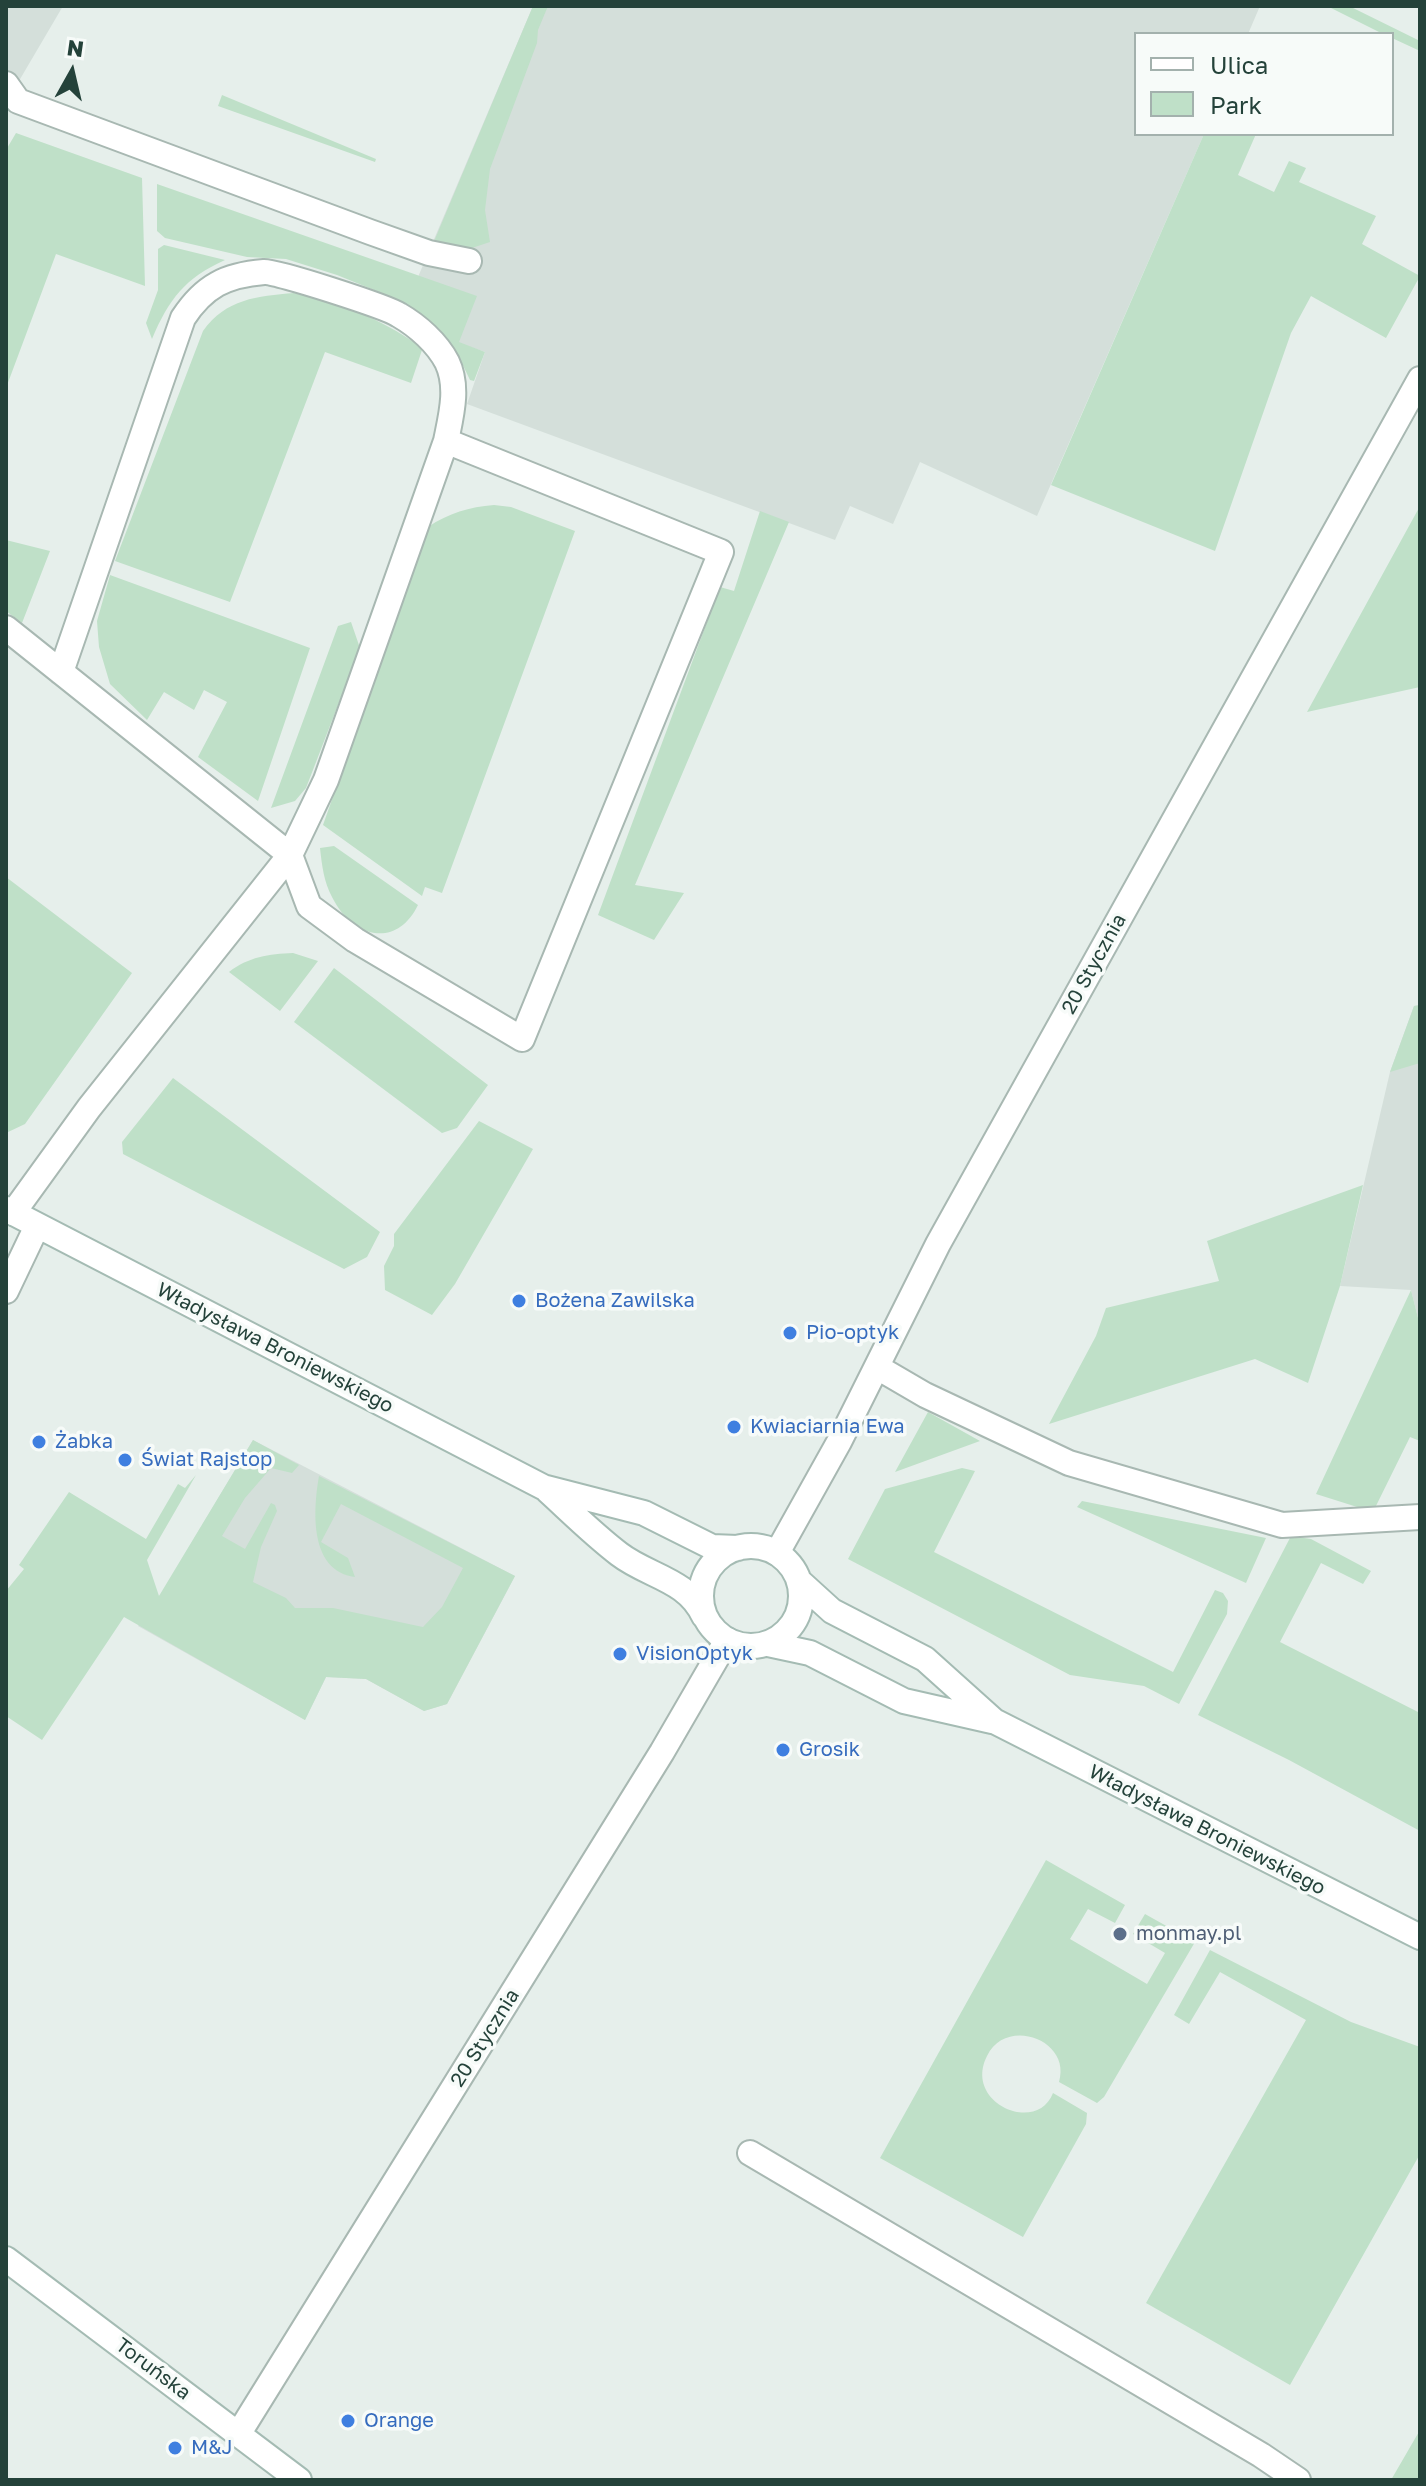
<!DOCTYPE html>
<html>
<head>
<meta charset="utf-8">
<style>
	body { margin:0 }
	#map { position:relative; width:1426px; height:2486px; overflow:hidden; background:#e6efeb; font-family:"Golos Text",sans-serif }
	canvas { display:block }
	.frame { position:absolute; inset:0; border:8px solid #24423a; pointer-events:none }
	.legend { position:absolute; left:1134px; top:32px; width:260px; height:104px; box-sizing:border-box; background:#f7fbf9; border:2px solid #a3b1ad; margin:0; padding:10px 14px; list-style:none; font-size:24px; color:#24423a }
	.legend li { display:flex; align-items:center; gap:16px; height:40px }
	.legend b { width:40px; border:2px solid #a3b1ad }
	.north { position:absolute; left:32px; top:32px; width:80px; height:80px; -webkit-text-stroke:6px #f7fbf9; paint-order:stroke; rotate:8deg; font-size:22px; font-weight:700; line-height:32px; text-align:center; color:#24423a }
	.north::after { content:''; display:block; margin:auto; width:28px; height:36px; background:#24423a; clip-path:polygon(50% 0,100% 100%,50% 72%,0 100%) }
</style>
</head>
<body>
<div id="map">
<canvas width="1426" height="2486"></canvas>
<div class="frame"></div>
<ul class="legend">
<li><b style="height:10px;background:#fff"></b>Ulica</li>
<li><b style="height:22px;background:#bfe0c8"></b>Park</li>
</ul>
<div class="north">N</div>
</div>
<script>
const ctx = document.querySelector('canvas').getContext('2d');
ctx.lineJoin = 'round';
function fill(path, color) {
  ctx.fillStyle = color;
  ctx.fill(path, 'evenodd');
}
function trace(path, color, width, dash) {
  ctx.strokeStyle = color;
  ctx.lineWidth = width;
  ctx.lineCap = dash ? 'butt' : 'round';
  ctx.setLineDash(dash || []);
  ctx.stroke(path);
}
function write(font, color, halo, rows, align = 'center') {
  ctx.font = font + ' "Golos Text",sans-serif';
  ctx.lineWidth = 7;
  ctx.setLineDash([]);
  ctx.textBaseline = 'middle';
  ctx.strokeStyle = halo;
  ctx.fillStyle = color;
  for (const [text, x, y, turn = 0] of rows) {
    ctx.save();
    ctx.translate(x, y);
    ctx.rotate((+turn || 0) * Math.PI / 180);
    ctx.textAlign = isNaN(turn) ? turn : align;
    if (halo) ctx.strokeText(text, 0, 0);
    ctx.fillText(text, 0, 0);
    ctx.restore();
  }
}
const built = new Path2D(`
	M6,6h57l-57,97z
	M533,6h727l-12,28h-112v100h68l-167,382 -117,-54 -27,62 -43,-18 -15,34 -368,-136 18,-52 -27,-9 -40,-66z
	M1420,1005v321l-9,-36 -71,-4 50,-214 24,-66z
	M253,1440l262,136 -68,128 -23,7 -58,-32 -40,-2 -21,43 -167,-94 24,-34z`);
const green = new Path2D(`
	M533,6h15l-10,24 -1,13 -47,126 -5,41 5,32 -39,13 -21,-4z
	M1327,6h22l71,35v10l-28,-13v-4h-9z
	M222,95l154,64 -1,3 -157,-56z
	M16,133l126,45 3,108 -89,-32 -50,134v-238z
	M1204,134h52l-18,41 36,17 15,-31 17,7 -7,14 77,34 -14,28 58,32 -34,62 -75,-42 -20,37 -76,218 -164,-66z
	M157,184l320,112 -18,46 26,10 -11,29 -4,-1 -14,-29 -17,-22 -18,-15 -20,-13 -64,-26 -51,-16 -39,-2 -82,-19 -8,-7z
	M164,245l61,15c-40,18 -56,39 -73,79l-6,-16 12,-33v-41z
	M294,293c45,10 86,25 124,52l4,5 -11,33 -86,-31 -95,250 -115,-41 88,-230c23,-32 54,-35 91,-38z
	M494,505l17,2 64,24 -133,362 -17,-6 -3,9 -99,-71 105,-298c21,-14 41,-20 66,-22z
	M1420,506v181l-113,25z
	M760,511l29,11 -154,363 49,8 -30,47 -56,-25 122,-328 14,4z
	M6,540l44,11 -28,72 -16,-12z
	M110,575l200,73 -52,153 -60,-44 29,-55 -23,-12 -10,20 -30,-18 -17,28 -37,-36 -11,-37 -2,-26z
	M351,622l9,26 -54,140 -11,13 -24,7 67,-182z
	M334,846l84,59c-22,45 -66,32 -86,-8 -8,-15 -10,-31 -12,-49z
	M6,877l126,96 -107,151 -19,9z
	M293,953l25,8 -38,50 -51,-39c19,-15 40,-18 64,-19z
	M334,968l154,117 -31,43 -15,5 -148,-111z
	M1420,1005v58l-30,9 24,-66z
	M173,1078l207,154 -13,25 -23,12 -221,-115 -1,-12z
	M479,1121l54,28 -78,135 -23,31 -47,-25 -1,-24 10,-20v-12z
	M1363,1185l-23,101 -32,97 -53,-24 -206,65 47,-88 10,-28 113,-27 -12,-40z
	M1411,1290l9,36v115l-10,-4 -37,75 -57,-18z
	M928,1412l52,29 -85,31z
	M253,1440l46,25 -7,8 -21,-5 -26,30 -23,38 23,13 26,-46 4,2 2,6 -16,36 -8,35 33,16 9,10h38l90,19 19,-20 21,-39 -122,-64 -20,38 27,16 7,19c-46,-6 -42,-67 -36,-101l196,100 -68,128 -23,7 -58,-32 -40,-2 -21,43 -181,-103 -82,123 -36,-24v-125l18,-22 -5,-4 50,-73 77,47 32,-55 7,4 11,-13 -49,85 12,36z
	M962,1468l13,3 -41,81 239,120 42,-82 8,3 5,8 -1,13 -48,90 -35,-18 -74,-11 -222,-116 37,-70z
	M1082,1501l184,37 -20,45 -169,-76z
	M1291,1536l20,3 60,32 -8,13 -42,-21 -41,79 140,71v118l-131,-71 -91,-45z
	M1046,1860l79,45 -10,18 -27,-14 -18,30 77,45 18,-31 -32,-19 12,-20 50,28 -91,155 -7,6 -38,-21c13,-42 -53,-66 -72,-26 -24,47 50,79 66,37l34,20 -1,11 -63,113 -143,-79z
	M1210,1950l141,72 69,25v107l-130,231 -144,-82 160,-283 -86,-48 -31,52 -15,-9z
	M1420,2430v50h-29z`);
const street = new Path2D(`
	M6,84l12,17 352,131 59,21 40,8
	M6,628l284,227 19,51 46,34 167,99 199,-487 -275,-111
	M13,1213l76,-105 201,-253 36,-75 120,-339c5,-25 13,-54 1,-79 -10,-19 -29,-36 -48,-47 -12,-8 -123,-44 -135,-43 -38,3 -60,14 -81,46l-122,354
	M6,1291l31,-65
	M877,1367l48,28 144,68 213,62 138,-8
	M777,1553l62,-111 99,-198 482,-865
	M750,2153l511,302 37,25
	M239,2433l423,-681 65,-112`);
const secondary = new Path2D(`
	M6,1209l537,278 101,26 68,34 26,1
	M548,1491c23,21 46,44 71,63 30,23 68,25 85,62
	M701 1596a50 50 0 1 1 100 0a50 50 0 1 1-100 0Z
	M799,1581l33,30 93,48 69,62 426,216
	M768,1644l42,9 94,48 88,20
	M6,2259l293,221`);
const markers = [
	[519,1301,8,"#3f7fe0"],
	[790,1333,8,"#3f7fe0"],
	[734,1427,8,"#3f7fe0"],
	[39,1442,8,"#3f7fe0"],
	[125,1460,8,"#3f7fe0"],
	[620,1654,8,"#3f7fe0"],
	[783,1750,8,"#3f7fe0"],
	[1120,1934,8,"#5c6f8a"],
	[348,2421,8,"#3f7fe0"],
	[175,2448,8,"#3f7fe0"]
];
const streetNames = [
	["20 Stycznia",1094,964,-61],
	["Władysława Broniewskiego",275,1348,27],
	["Władysława Broniewskiego",1207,1830,27],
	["20 Stycznia",485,2038,-58],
	["Toruńska",153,2369,37]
];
const shopNames = [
	["Bożena Zawilska",535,1301],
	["Pio-optyk",806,1333],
	["Kwiaciarnia Ewa",750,1427],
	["Żabka",55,1442],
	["Świat Rajstop",141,1460],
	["VisionOptyk",636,1654],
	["Grosik",799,1750],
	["Orange",364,2421],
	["M&J",191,2448]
];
const serviceNames = [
	["monmay.pl",1136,1934]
];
fill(built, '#d4dfda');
fill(green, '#bfe0c8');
trace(street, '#a8b8b2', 28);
trace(secondary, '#a4bbb3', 28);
trace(street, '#fff', 24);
trace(secondary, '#fff', 24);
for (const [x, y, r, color] of markers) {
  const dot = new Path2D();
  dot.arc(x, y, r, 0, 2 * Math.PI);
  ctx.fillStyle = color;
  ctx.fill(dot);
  trace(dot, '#f7fbf9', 3);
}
write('20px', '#24423a', '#f7fbf9', streetNames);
write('20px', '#366cbe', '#f7fbf9', shopNames, 'left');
write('20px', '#4e5e75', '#f7fbf9', serviceNames, 'left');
</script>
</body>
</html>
